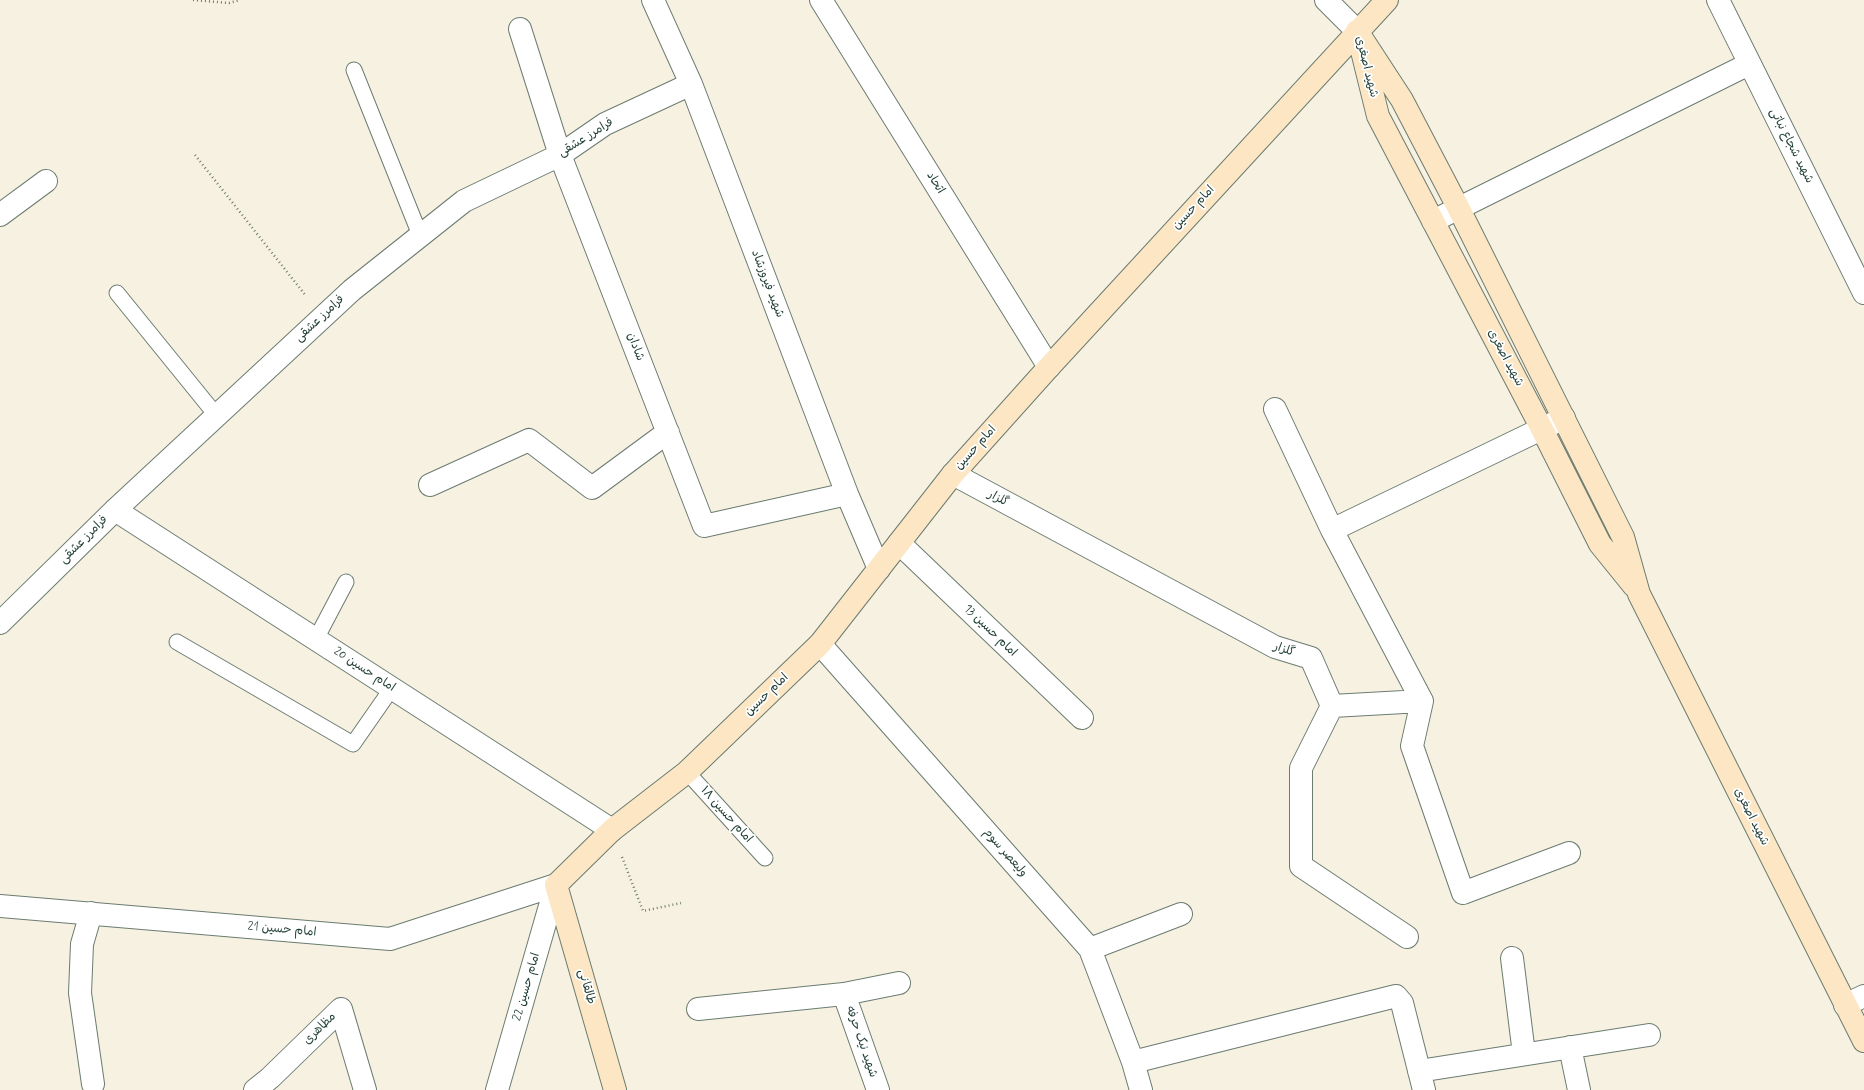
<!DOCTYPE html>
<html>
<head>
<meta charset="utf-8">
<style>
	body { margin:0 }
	canvas { display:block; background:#f7f1e1 }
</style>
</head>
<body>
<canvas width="1864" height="1090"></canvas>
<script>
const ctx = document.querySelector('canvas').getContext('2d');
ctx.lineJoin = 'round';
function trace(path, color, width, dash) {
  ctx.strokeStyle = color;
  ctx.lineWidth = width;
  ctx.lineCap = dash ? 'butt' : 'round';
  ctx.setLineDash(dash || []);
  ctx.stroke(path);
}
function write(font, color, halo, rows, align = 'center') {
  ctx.font = font + ' Mynerve,"Playpen Sans Arabic",sans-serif';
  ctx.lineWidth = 3.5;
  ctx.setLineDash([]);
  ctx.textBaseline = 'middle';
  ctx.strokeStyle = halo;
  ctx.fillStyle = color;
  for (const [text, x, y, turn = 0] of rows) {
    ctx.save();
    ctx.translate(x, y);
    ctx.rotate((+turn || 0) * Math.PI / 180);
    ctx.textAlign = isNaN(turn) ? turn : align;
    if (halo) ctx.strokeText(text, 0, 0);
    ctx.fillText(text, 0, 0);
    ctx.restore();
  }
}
const path = new Path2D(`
	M193,0l36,3 11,-3
	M195,155l111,141
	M622,857l21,54 38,-8`);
const lane = new Path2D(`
	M354,70l66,165
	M117,293l99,122
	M316,639l30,-57
	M177,642l176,102 39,-56
	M687,772l78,86`);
const street = new Path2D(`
	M653,0l38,84 156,410 32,75
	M821,0l228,367
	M1326,0l31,31
	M1718,0l146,293
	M520,29l40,126 144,371 143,-32
	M0,215l46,-34
	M1433,221l316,-157
	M1275,409l57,121 90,171 -10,45 51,147 106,-40
	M953,474l322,173 36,11 21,48 -31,62v98l106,71
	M430,485l99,-45 63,48 76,-56
	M115,510l497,320
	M1332,530l232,-112
	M899,543l183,175
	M0,623l115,-113 237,-220 112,-89 96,-46 45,-31 86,-40
	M820,644l270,305 43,113 8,28
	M1332,706l90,-5
	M0,906l390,33 166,-54
	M91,913l-9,31 -2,49 13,91
	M1090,949l91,-35
	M1512,958l12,96
	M844,994l34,96
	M1845,1005l19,-9
	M698,1009l146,-15 55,-11
	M1570,1047l9,43
	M1133,1062l263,-66 6,7 22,87
	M1419,1071l230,-36
	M255,1090l15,-12 71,-69 24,81
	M497,1090l59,-205`);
const secondary = new Path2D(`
	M1357,31l45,69 57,109 164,328 16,57 225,447
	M1361,47l17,69 164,313 58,115 34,42
	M615,1090l-59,-205 56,-55 75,-58 133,-128 133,-170 96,-107 338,-367`);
const streetNames = [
	["شهید اصغری",1366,67,76],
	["فرامرز عشقی",586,138,-32],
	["شهید شجاع نباتی",1791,146,63],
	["اتحاد",935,183,58],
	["امام حسین",1194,208,-47],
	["شهید فیروزشاد",767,284,69],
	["فرامرز عشقی",320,319,-43],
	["شادان",635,347,69],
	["شهید اصغری",1505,358,62],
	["امام حسین",976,448,-48],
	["گلزار",998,499,28],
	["فرامرز عشقی",84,540,-45],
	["امام حسین 13",990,631,44],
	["گلزار",1284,650,19],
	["امام حسین 20",364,670,33],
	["امام حسین",767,695,-44],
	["امام حسین ۱۸",726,815,48],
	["شهید اصغری",1751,817,63],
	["ولیعصر سوم",1005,853,49],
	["امام حسین 21",282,930,5],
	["امام حسین 22",527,987,-74],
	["طالقانی",586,987,74],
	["مظاهری",320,1029,-44],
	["شهید نیک حرفه",861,1042,71]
];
trace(lane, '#6b7c71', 17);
trace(street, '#6b7c71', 24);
trace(secondary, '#6b7c71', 24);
trace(path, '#6b7c71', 2.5, [1, 3]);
trace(lane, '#fff', 15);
trace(street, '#fff', 22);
trace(secondary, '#fce6c4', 22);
write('12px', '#1f3d34', '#fff', streetNames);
</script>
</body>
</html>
